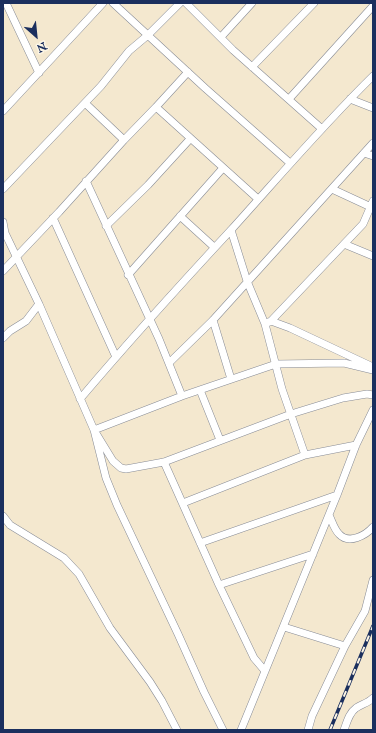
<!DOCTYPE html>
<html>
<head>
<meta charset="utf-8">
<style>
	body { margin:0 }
	#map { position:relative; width:376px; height:733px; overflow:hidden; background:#f4e8cf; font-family:"IM FELL English",serif }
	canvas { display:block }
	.frame { position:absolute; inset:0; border:4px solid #1b2f5e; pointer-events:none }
	.north { position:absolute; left:16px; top:16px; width:40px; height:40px; -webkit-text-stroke:3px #fcf5e5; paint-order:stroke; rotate:153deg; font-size:11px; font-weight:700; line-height:16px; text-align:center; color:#1b2f5e }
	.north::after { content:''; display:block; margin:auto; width:14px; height:18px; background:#1b2f5e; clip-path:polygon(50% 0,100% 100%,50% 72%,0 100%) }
</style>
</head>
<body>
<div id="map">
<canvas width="376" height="733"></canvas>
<div class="frame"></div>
<div class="north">N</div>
</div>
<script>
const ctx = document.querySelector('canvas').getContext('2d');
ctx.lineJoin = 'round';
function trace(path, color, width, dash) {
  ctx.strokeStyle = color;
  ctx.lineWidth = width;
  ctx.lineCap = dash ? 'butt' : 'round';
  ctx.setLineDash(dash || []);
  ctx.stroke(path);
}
const minor = new Path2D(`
	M6,3l33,70
	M113,3l92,85 85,75
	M186,3l47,47 89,79
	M221,37l31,-34
	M252,67l62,-64
	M289,99l84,-93
	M350,99l23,9
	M85,103l39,37
	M156,107l102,92
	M3,111l100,-108
	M364,153l9,3
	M86,181l73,158 23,57
	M3,189l98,-103 28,-35 19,-16 32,-32
	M332,189l41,19
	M180,216l34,31
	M53,218l63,139
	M3,222l2,11 34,71 55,126 19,31 8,7 5,1 38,-7 127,-48 52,-16 24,-4 6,1
	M106,226l42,-41 42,-46
	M231,230l16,51 18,43 17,65 23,66
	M344,244l29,12
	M3,271l56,-59 65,-72 32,-33 32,-35
	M128,275l95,-107
	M213,320l18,59
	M271,321l19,7 83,39
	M265,324l6,-3 92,-97 10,-23
	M3,338l7,-7 16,-10 13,-17
	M169,363l44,-43 160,-177
	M200,390l20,50
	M80,399c49,-58 100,-114 151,-169 47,-52 92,-105 142,-154
	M164,462l55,123 35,73 11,13
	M183,503l122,-48 51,-10
	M329,515c3,6 5,14 10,19 10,11 27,1 34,-7
	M3,516l7,9 54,33 15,16 31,54 40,54 12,19 15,29
	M200,543l137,-48
	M219,585l94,-31
	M284,627l61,19
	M223,730l-19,-38 -26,-58 -61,-129 -11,-27 -12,-48 88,-34 94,-32 68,-1 29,7
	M241,730l96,-235 19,-50 17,-35
	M308,730l4,-14 33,-70 20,-35 8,-31
	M344,730c3,-8 5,-17 12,-22 6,-4 12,-5 17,-10`);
const rail = new Path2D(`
	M330,730l43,-104`);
trace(minor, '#888c96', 8);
trace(minor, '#fff', 7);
trace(rail, '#1b2f5e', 3.5);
trace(rail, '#fcf5e5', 2, [6]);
</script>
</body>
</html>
